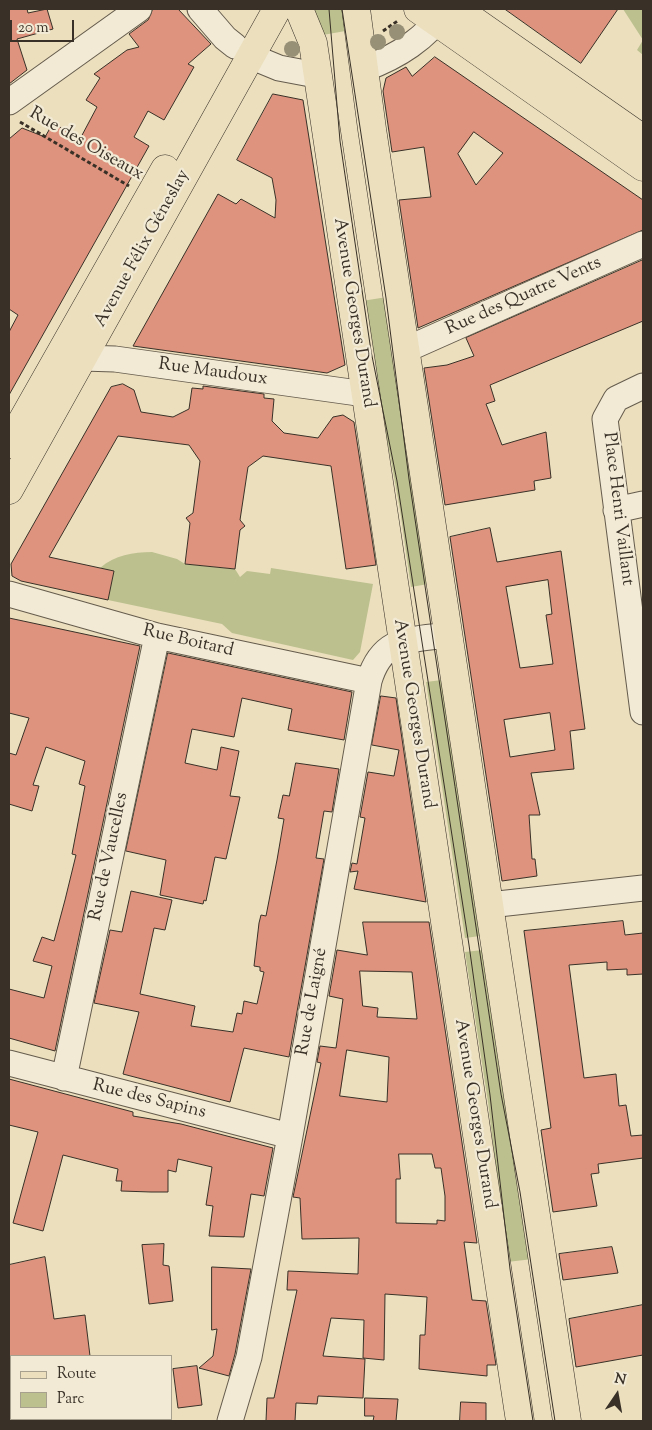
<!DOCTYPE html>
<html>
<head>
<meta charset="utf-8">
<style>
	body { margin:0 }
	#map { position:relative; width:652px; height:1430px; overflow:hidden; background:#ebdfbe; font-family:"Sorts Mill Goudy",serif }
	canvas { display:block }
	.frame { position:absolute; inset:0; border:10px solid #393127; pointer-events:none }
	.legend { position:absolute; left:10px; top:1355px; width:162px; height:65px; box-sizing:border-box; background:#f2ead5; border:1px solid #a8a08f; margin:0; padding:6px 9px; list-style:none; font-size:15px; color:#393127 }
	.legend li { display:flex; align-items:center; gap:10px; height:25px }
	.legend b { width:25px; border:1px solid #a8a08f }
	.north { position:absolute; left:592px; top:1370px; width:50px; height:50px; -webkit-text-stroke:4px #f2ead5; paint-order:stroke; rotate:12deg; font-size:14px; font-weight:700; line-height:20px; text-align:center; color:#393127 }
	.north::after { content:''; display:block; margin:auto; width:18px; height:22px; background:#393127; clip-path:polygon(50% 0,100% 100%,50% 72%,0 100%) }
	.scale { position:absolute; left:10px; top:20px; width:64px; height:22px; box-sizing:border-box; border:2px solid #393127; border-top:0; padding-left:6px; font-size:15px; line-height:18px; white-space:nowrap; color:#393127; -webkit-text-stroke:4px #f2ead5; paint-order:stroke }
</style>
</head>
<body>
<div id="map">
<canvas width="652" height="1430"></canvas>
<div class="frame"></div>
<ul class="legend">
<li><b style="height:6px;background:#ebdfbe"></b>Route</li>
<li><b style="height:14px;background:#bcc08e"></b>Parc</li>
</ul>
<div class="north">N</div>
<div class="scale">20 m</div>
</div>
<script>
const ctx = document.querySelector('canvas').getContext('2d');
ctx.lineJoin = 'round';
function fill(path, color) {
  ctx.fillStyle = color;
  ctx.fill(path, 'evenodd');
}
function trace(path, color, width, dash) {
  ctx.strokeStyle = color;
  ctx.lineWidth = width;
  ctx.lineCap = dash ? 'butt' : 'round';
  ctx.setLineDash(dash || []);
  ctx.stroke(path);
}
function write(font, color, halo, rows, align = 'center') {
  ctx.font = font + ' "Sorts Mill Goudy",serif';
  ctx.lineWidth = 4.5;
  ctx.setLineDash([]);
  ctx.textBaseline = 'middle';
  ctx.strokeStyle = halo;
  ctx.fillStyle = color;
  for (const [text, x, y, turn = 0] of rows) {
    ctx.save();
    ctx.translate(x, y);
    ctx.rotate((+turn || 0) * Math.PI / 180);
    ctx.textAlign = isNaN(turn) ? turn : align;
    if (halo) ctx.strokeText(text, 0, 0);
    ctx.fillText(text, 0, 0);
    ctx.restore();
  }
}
const green = new Path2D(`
	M321,9h27l3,21 -34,6 -11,-25z
	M623,9h19l1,4v42l-6,-5 6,-10z
	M387,297l41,287 -17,3 -11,-77 -38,-209z
	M152,552l25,7 8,5 50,5 5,8 7,-6 23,3 1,-6 102,16 -13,68 -7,8 -121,-27 -10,-9 -114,-24 6,-29 -14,-3c15,-13 33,-16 52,-16z
	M442,680l38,256 -15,2 -39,-256z
	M483,950l50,309 -26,3 -19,-160 -23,-150z`);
const building = new Path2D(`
	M9,9h18l1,4 19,-4 6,20 -36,10 10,31 -18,14z
	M153,9h25l33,35 -23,20 6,3 -30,53 -16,-9 -14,26 15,9 -140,249v-63l9,-17 -9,-6v-170l13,-11 23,9 8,-14 27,16 17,-32 -11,-7 14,-22 -6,-4 33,-24 12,-3 -10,-13 19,-14z
	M505,9h113l-37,54z
	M435,57l208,143v30l-225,98 -19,-128 32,-3 -7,-50 -32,5 -9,-61 3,-13 20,-11 6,9zM474,132l29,21 -27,32 -18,-31z
	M273,94l30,6 42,265 -18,8 -194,-27 85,-152 18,10 5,-5 34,19 1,-18 -4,-22 -35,-18z
	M643,260v61l-153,64 5,16 -9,3 16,41 44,-13 5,46 -17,3 1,9 -90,15 -21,-137 23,-3 27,-9 -8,-18z
	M123,384l11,6 7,22 32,5 16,-8 3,-21 11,1v-3l61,8v4l10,1 -2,22 12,12 34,5 15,-21 10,-2 11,7 22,143 -30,4 -15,-103 -68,-10 -15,11 -8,53 5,6 -5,4 -5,39 -50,-5 5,-41 -4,-5 7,-5 7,-52 -11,-16 -71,-9 -69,121 65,14 -6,29 -87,-19 -9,-5 -1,-12 100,-177z
	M490,528l7,34 64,-11 24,178 -15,2 4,38 -43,4 9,42h-11l3,44h3l2,17 -35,5 -52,-344zM548,580l4,34 -6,1 7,49 -33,4 -14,-81zM550,713l5,37 -45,7 -6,-37z
	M9,618l131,28 -85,405 -46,-13v-49l35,9 8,-32 -19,-5 9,-24 12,4 11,-41 11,-45 -4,-1 13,-68 -6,-2 6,-23 -39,-14 -13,38 6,1 -7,25 -23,-7v-51l7,2 13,-37 -20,-5z
	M168,653l184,39 -8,48 -56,-10 4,-21 -50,-11 -8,39 -42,-8 -7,34 32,7 4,-23 18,4 -9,45 10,1 -14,62 -11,-2 -9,44 -2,-1 -1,4 -43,-9 6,-35 -40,-9z
	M381,696l15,2 30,204 -72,-13 4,-18 -8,1 2,-9 5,1 8,-46 -5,-1 8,-45 26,4 5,-26 -27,-5z
	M296,763l43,6 -7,43 -8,-1 -8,47 8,1 -35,198 -45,-9 -14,54 -107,-28 16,-62 -45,-9 16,-73 12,2 9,-41 41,9 -7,30 -11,-2 -14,66 55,12 -4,20 42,6 4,-19 5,1 2,-13 13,3 7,-32 -4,-1v-4l-6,-1 5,-43 2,-8 5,1 11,-56 7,-41 -6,-1 5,-23 6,1z
	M623,921l2,14 18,-2v41l-16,1v-6l-20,1v-8l-38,3 15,113 32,-4 3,32 7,-1 5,31 12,-1v23l-45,6 1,9 -8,1 6,32 -44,6 -12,-82 10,-2 -27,-197z
	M363,922h66l48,321 -13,-1 8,58 14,1 10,64h-9v11l-68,-7 1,-34h5l2,-38 -42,-3 -1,66 -21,-2 1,-38 -33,-2 -8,38 42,3 -2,39 -45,-2 -1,8 -21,-1 -1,18h-29l1,-23h7l23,-108h-10l1,-19 70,3 1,-36 -57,1 -2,-41 -7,-1 28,-134 -4,-1 3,-16 16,2 7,-49 -14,-3 8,-46 30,5zM360,971l52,1 5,47 -40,-2 1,-9 -15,-2zM347,1050l42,7 -2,45 -47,-6zM399,1154h33l3,14h6l4,28v25l-8,-1v4l-41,-1v-44h4z
	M9,1079l124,33v4l48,8 92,24 -9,48 -13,-2 -7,43 -35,-1 4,-30 -7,-1 6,-38 -34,-8 -2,13 -8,-2v22h-17l-30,-1 1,-10h-6l2,-12 -55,-14 -20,76 -30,-8 25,-91 -29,-7z
	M164,1244l-1,21 6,1 4,35 -24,3 -7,-59z
	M612,1247l6,26 -55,7 -4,-26z
	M45,1257l9,62 31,-4 5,41 -81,2v-93z
	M212,1267l39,2 -16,85 -6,22 -30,-8 14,-12 4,-27 -5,1z
	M643,1305v50l-67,12 -7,-48z
	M197,1366l5,39 -24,3 -5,-39z
	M365,1398l33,1 -2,22h-23l1,-5h-9z
	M461,1402l25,1v18h-26z`);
const path = new Path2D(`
	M383,31l16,-11
	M20,122l109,64`);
const minor = new Path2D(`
	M200,9l25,29 10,8
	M250,56l29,12 37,7
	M364,69c35,-13 61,-30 83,-60
	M9,102l130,-93
	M66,349l16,9 33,1 250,35
	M405,350l238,-106
	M643,386l-27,13 -11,20 38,293
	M616,510l27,-6
	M9,594l148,42 212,45
	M489,905l154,-17
	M9,1063l281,73
	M64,1078l93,-442
	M230,1421l19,-64 41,-221 79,-455c13,-44 40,-41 79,-46`);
const major = new Path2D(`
	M299,9l14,34 207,1378
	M356,9l16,120 195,1292
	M418,9l225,158
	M457,9l186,130
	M9,444l156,-275
	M9,490l268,-481`);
const tram = new Path2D(`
	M329,9l11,132 31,210 26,130 72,464 21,150 20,174 23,152
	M342,9l44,289 23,181 92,615 19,98 35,229`);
const trees = [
	[397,32],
	[378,42],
	[292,49]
];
const streetNames = [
	["Rue des Oiseaux",86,145,30],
	["Avenue Félix Géneslay",143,249,-61],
	["Rue des Quatre Vents",524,297,-24],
	["Avenue Georges Durand",353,313,81],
	["Rue Maudoux",213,373,8],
	["Place Henri Vaillant",617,509,83],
	["Rue Boitard",188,642,13],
	["Avenue Georges Durand",413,714,81],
	["Rue de Vaucelles",110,857,-78],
	["Rue de Laigné",313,1002,-80],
	["Rue des Sapins",149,1100,14],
	["Avenue Georges Durand",474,1114,81]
];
fill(green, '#bcc08e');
fill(building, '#de937e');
trace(building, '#393127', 1);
trace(minor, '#665c4d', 27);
trace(major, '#393127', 29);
trace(path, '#393127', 3, [4, 2.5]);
trace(minor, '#f2ead5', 25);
trace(major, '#ebdfbe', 28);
trace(tram, '#393127', 1);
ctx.fillStyle = '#978f76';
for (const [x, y] of trees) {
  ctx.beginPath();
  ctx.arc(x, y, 8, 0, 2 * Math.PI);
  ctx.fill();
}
write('18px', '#393127', '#f2ead5', streetNames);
</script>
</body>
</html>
